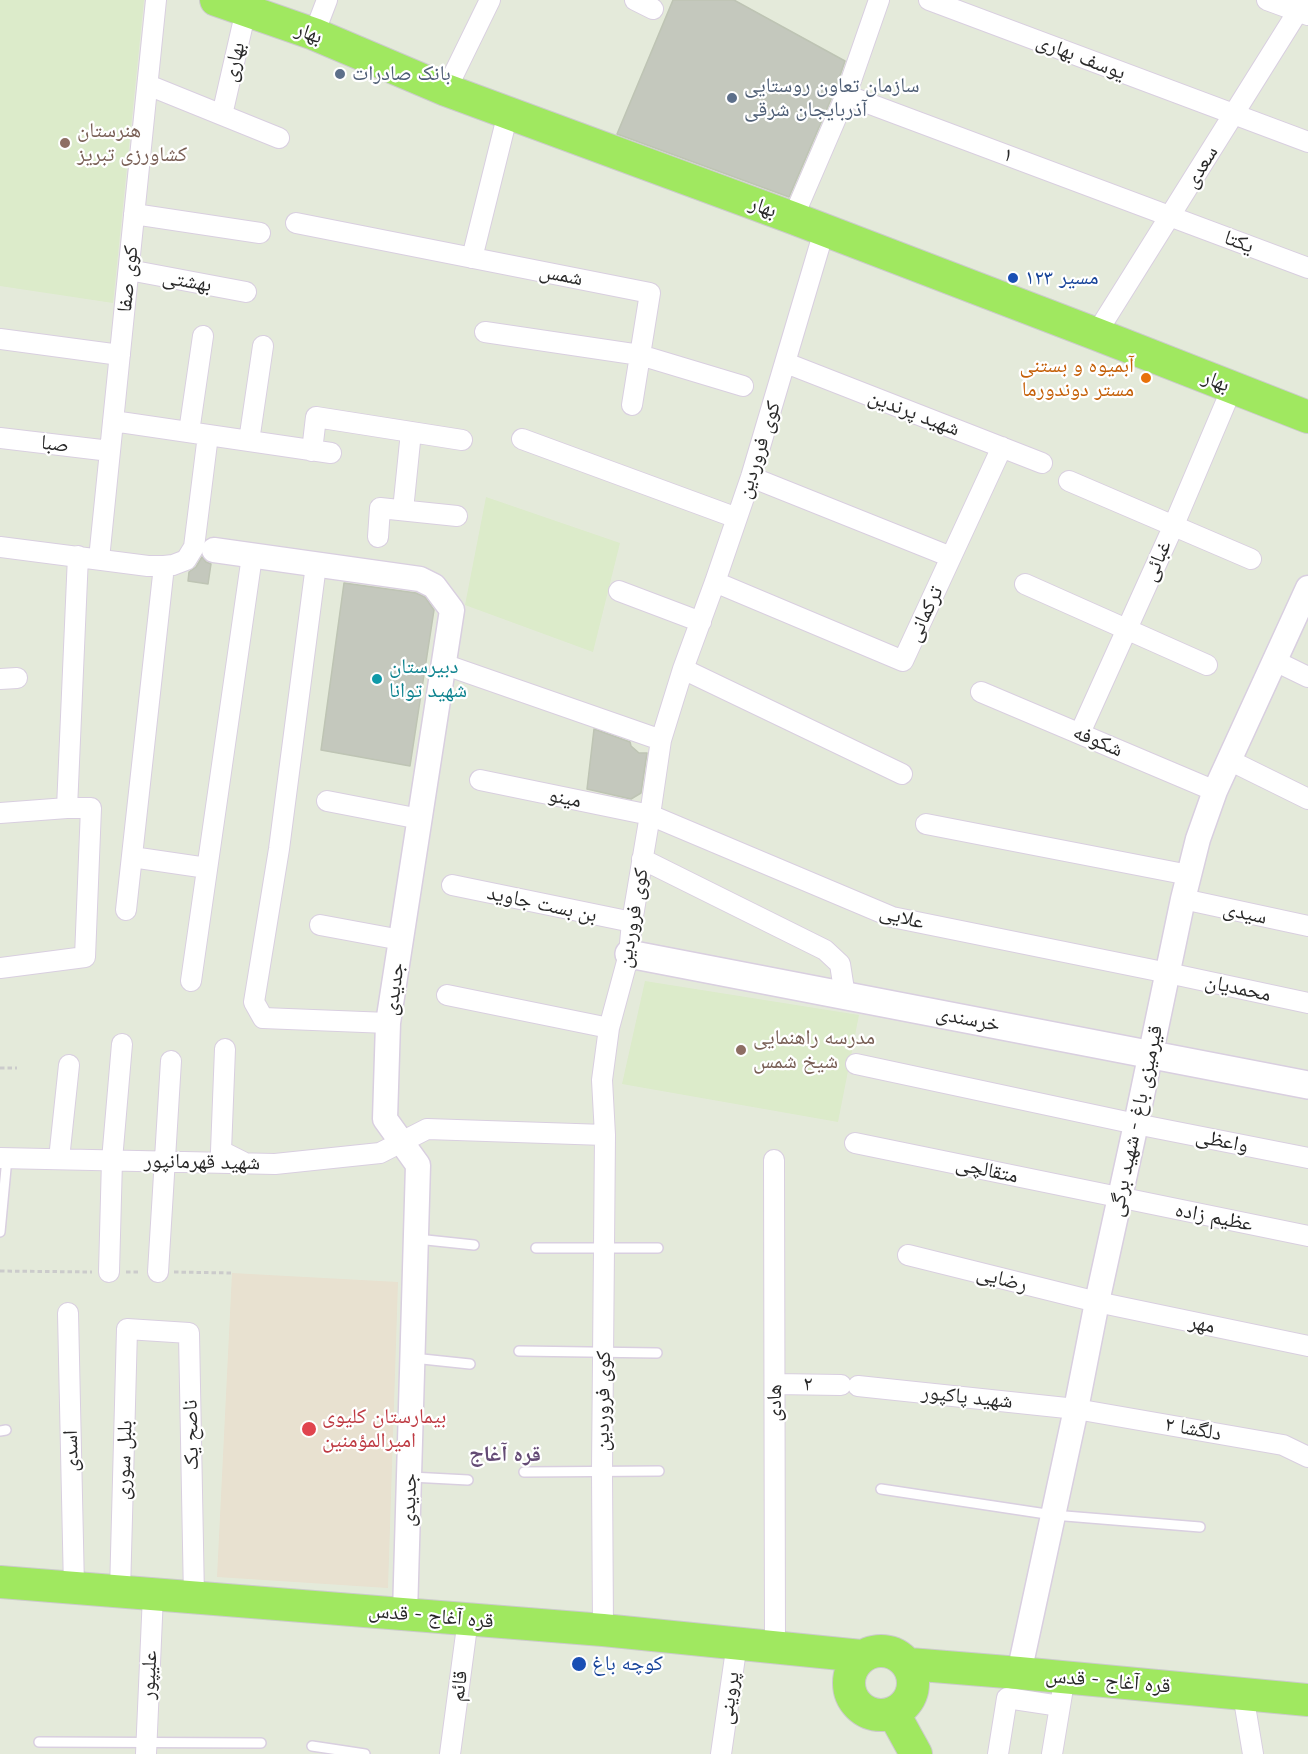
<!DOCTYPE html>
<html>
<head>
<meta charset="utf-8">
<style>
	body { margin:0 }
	canvas { display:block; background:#e4eada }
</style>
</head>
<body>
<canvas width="1308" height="1754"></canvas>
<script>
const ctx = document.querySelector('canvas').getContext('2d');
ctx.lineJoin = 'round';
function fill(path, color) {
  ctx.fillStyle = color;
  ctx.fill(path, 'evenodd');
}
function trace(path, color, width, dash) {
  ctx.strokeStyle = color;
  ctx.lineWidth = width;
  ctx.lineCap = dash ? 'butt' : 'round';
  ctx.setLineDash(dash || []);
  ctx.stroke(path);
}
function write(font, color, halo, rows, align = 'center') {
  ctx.font = font + ' Quicksand,"Noto Naskh Arabic",sans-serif';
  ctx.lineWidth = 4.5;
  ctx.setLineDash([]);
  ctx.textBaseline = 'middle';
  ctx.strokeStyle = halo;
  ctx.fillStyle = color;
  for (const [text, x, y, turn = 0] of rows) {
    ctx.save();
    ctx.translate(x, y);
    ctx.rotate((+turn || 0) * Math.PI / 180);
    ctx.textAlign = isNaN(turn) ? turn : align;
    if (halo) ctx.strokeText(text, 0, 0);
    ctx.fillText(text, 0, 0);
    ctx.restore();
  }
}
const education = new Path2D(`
	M0,0h144l-31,303 -113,-17z
	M486,497l134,46 -27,109 -128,-47z
	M645,981l214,34 -21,107 -216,-38z`);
const medical = new Path2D(`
	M232,1273l166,9 -10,306 -171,-11z`);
const building = new Path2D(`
	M673,0h61l111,61 -10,29 -46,107 -172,-63z
	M202,557l4,5 5,2 -3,20 -20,-3 1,-9 7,-5z
	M344,583l72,10 9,4 9,13 -24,156 -89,-16z
	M594,729l36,13 1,4 8,7h8l-6,40 -10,6 -44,-10z`);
const path = new Path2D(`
	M0,1068h17
	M0,1271l92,1
	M126,1272h14
	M174,1272l58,1`);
const service = new Path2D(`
	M0,1232l7,-74
	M417,1239l57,6
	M536,1248h122
	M519,1351l138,2
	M413,1358l57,6
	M0,1431l6,-1
	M524,1472l135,-1
	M411,1477l57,3
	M881,1489l172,26 147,12
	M39,1742l222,1
	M312,1746l53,8`);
const minor = new Path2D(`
	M635,0l18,9
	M929,0l379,142
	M1267,0l41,15
	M314,34l13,-34
	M148,85l131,53
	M446,90l44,-90
	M846,95l462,173
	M222,115l24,-105
	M134,214l126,19
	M793,218l53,-123 33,-95
	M296,223l354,70 -18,112
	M472,258l36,-145
	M129,270l117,22
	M485,332l155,23 103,31
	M1096,334l209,-334
	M0,339l120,16
	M786,363l256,100
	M113,421l218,32
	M189,432l14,-96
	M0,438l110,13
	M522,439l215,79
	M249,441l14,-95
	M312,451l4,-34 146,23
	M751,477l200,80
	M1069,481l182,78
	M403,510l8,-78
	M378,537l2,-29 77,8
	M0,547l148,19h16l9,-1 13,-5 8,-13 14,-112
	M99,559l57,-559
	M316,565l-37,284 -25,153 9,16 125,5
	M715,582l188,79 99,-214
	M1025,584l182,81
	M619,591l82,31
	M1275,661l33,16
	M443,664l218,76
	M683,669l219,105
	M0,679l17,-1
	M981,692l234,99
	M1080,733l93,-206 59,-139
	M1229,760l79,39
	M480,780l170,35 242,102 276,56 140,30
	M327,801l93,18
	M67,808l11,-252
	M0,813l67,-5h24l-6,149 -85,11
	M926,824l263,51
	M132,857l75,11
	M642,859l183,91 15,14 5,32
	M452,885l180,37
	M1183,899l125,27
	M126,910l38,-344
	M320,925l81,15
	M191,981l61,-425
	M447,995l162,33
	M225,1049l-4,102 22,11
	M856,1064l280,60 172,34
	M855,1143l453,93
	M0,1158l275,6 105,-11 47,-24 178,6
	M59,1159l10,-94
	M774,1160l1,486
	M908,1255l189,47 211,44
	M109,1272l3,-112 10,-116
	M158,1272l13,-211
	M68,1313l6,275
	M775,1384l66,1
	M858,1386l218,23 207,36 25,12
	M120,1592l7,-263 62,4 5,265
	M603,1630l-1,-159 3,-336 -3,-55 7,-52 20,-74 3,-32 18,-107 11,-75 22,-71 32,-87 36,-105 73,-246
	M1243,1694l10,60
	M146,1754l7,-159
	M450,1754l18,-135
	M721,1754l16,-111
	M998,1754l9,-56 53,8
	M1052,1754l10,-60`);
const tertiary = new Path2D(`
	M214,550l206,29 14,7 18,24 -64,413 -3,96 33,46 -13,449
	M1019,1673l57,-264 21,-107 39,-178 47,-225 15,-60 17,-48 93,-203`);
const secondary = new Path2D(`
	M629,954l679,131`);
const primary = new Path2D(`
	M216,0l98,34 132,56 347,128 303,116 212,83
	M0,1582l603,48 258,26
	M849 1683a32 32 0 1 1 64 0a32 32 0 1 1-64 0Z
	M909,1664l110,9 289,27
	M894,1714l22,40`);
const markers = [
	[340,74,6,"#5c6f8a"],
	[732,98,6,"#5c6f8a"],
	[65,143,6,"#8d6e63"],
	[1013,278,6,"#1a4fb4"],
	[1146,378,6,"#e8710a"],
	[377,679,6,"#0f9aa8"],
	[741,1050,6,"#8d6e63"],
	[309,1429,8,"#e0444e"],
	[579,1664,8,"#1a4fb4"]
];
const streetNames = [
	["بهار",309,33,21],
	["یوسف بهاری",1081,57,21],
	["بهاری",234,62,-77],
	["۱",1008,155,20],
	["سعدی",1201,167,-58],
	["بهار",763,207,20],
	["یکتا",1239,242,21],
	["شمس",561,275,11],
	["کوی صفا",128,279,-84],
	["بهشتی",187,281,10],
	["بهار",1216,381,22],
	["شهید پرندین",914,413,21],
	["صبا",55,444,7],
	["کوی فروردین",759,450,-72],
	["غبائی",1157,561,-66],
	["ترکمانی",925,614,-65],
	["شکوفه",1098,741,23],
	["مینو",565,798,12],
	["بن بست جاوید",542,904,12],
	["سیدی",1245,913,12],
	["علایی",902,917,15],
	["کوی فروردین",633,918,-80],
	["محمدیان",1238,988,12],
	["جدیدی",394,989,-82],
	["خرسندی",968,1019,11],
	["قیرمیزی باغ - شهید برگی",1136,1121,-78],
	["واعظی",1222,1141,11],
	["شهید قهرمانپور",202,1162,1],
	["متقالچی",987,1170,12],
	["عظیم زاده",1214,1217,11],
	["رضایی",1002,1279,14],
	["مهر",1202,1324,12],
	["۲",808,1384],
	["شهید پاکپور",967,1397,6],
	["کوی فروردین",603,1401,-89],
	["هادی",775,1403,-90],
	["دلگشا ۲",1193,1429,10],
	["ناصح یک",191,1435,-91],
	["اسدی",71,1451,-91],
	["بلبل سوری",124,1460,-88],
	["جدیدی",409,1500,-88],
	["قره آغاج - قدس",431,1616,5],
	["علیپور",149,1675,-87],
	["قره آغاج - قدس",1108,1681,5],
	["قائم",459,1686,-83],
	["پروینی",729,1698,-82]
];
const serviceNames = [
	["بانک صادرات",352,74],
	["سازمان تعاون روستایی",744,86],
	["آذربایجان شرقی",744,110]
];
const educationNames = [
	["هنرستان",77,131],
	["کشاورزی تبریز",77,155],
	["مدرسه راهنمایی",753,1038],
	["شیخ شمس",753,1062]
];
const transitNames = [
	["مسیر ۱۲۳",1025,278],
	["کوچه باغ",592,1664]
];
const foodNames = [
	["آبمیوه و بستنی",1134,366],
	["مستر دوندورما",1134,390]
];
const cultureNames = [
	["دبیرستان",389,667],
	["شهید توانا",389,691]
];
const healthNames = [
	["بیمارستان کلیوی",322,1417],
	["امیرالمؤمنین",322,1441]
];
const neighbourhoodNames = [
	["قره آغاج",505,1454]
];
fill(education, '#dcebca');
fill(medical, '#e8e1d0');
fill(building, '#c4c8bd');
trace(building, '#bec4b4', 1.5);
trace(service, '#d9cfe0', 12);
trace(minor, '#d9cfe0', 22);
trace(tertiary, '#d9cfe0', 27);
trace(secondary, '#d9cfe0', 30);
trace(primary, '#cbcbcb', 34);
trace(path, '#cbcbcb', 3, [4.5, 3]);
trace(service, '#fff', 9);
trace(minor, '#fff', 20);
trace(tertiary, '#fff', 24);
trace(secondary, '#fff', 27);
trace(primary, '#a0e860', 32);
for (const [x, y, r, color] of markers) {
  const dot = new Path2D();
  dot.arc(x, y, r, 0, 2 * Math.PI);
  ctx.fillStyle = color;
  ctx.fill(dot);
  trace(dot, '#fff', 2);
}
write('21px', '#282828', '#fff', streetNames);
write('21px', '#4e5e75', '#fff', serviceNames, 'left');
write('21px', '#785e54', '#fff', educationNames, 'left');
write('21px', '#164399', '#fff', transitNames, 'left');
write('21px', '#c56008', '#fff', foodNames, 'right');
write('21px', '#0d838f', '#fff', cultureNames, 'left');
write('21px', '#be3a42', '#fff', healthNames, 'left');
write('bold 22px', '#644b75', '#fff', neighbourhoodNames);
</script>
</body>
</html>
